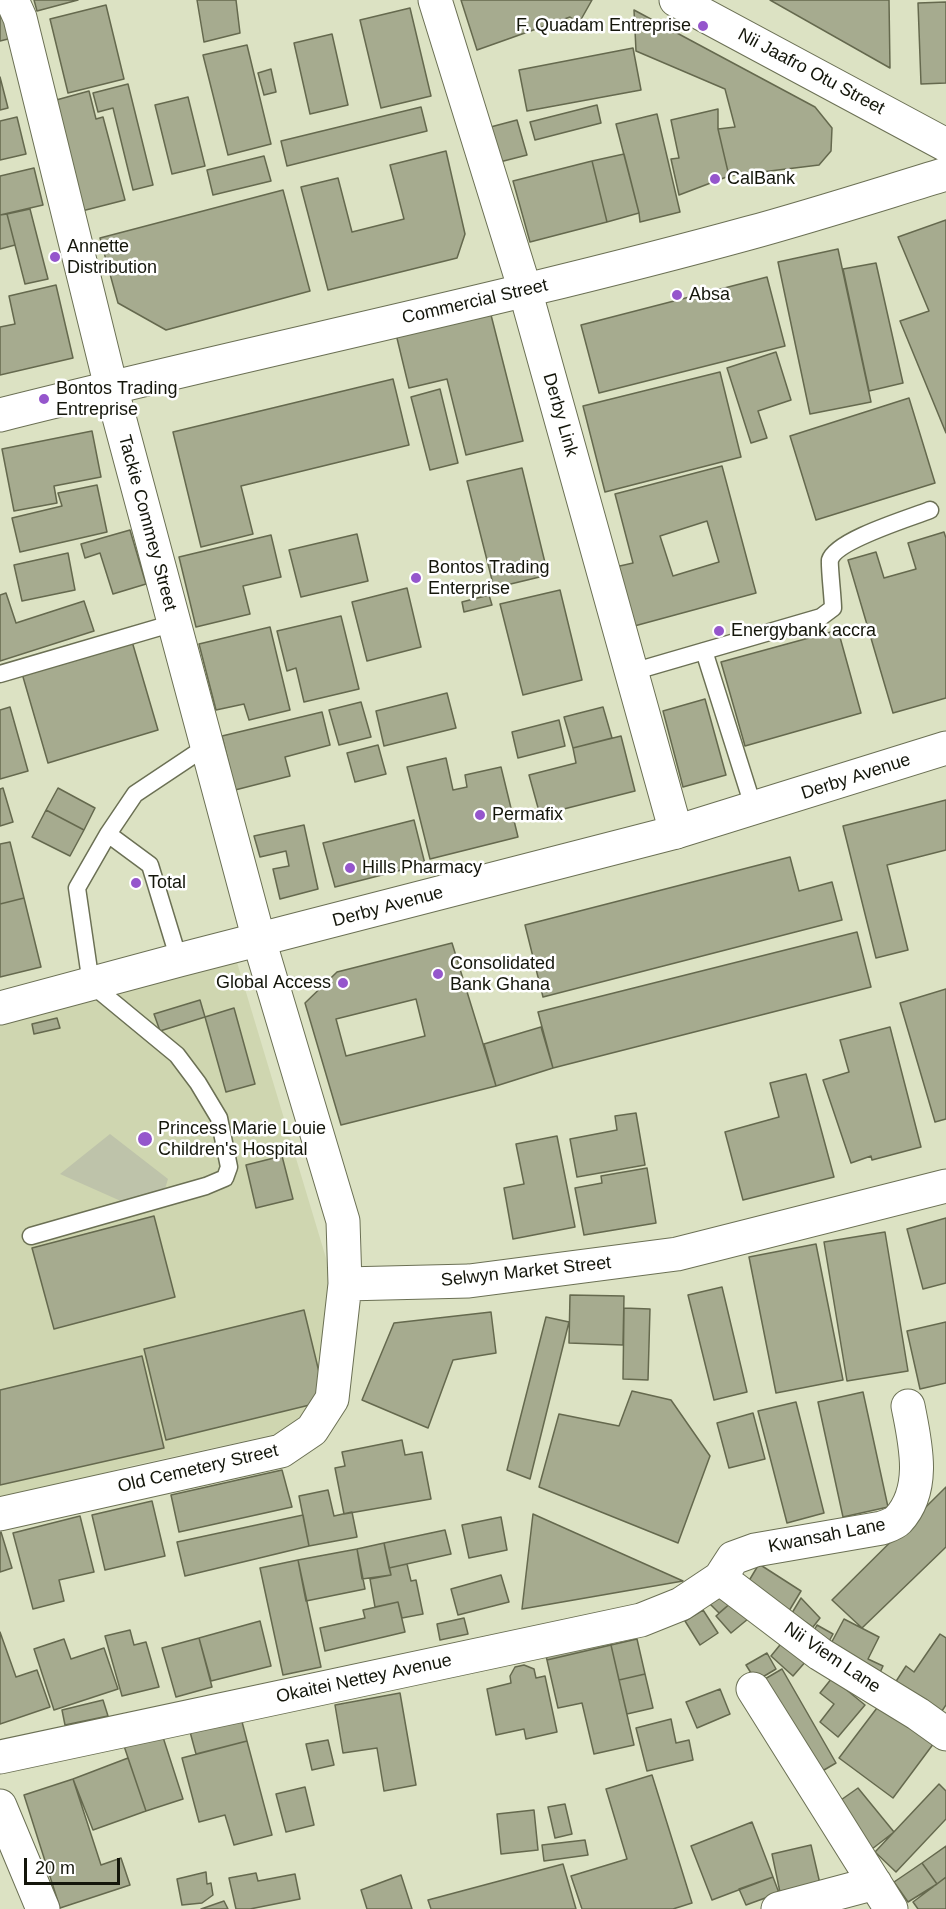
<!DOCTYPE html>
<html>
<head>
<meta charset="utf-8">
<style>
	body { margin:0 }
	#map { position:relative; width:946px; height:1909px; overflow:hidden; background:#dce2c3; font-family:Helvetica,sans-serif }
	canvas { display:block }
	.scale { position:absolute; left:24px; top:1858px; width:96px; height:27px; box-sizing:border-box; border:3px solid #14160b; border-top:0; padding-left:8px; font-size:18px; line-height:21px; white-space:nowrap; color:#14160b; -webkit-text-stroke:4px #fff; paint-order:stroke }
</style>
</head>
<body>
<div id="map">
<canvas width="946" height="1909"></canvas>
<div class="scale">20 m</div>
</div>
<script>
const ctx = document.querySelector('canvas').getContext('2d');
ctx.lineJoin = 'round';
function fill(path, color) {
  ctx.fillStyle = color;
  ctx.fill(path, 'evenodd');
}
function trace(path, color, width, dash) {
  ctx.strokeStyle = color;
  ctx.lineWidth = width;
  ctx.lineCap = dash ? 'butt' : 'round';
  ctx.setLineDash(dash || []);
  ctx.stroke(path);
}
function write(font, color, halo, rows, align = 'center') {
  ctx.font = font + ' Helvetica,sans-serif';
  ctx.lineWidth = 5;
  ctx.setLineDash([]);
  ctx.textBaseline = 'middle';
  ctx.strokeStyle = halo;
  ctx.fillStyle = color;
  for (const [text, x, y, turn = 0] of rows) {
    ctx.save();
    ctx.translate(x, y);
    ctx.rotate((+turn || 0) * Math.PI / 180);
    ctx.textAlign = isNaN(turn) ? turn : align;
    if (halo) ctx.strokeText(text, 0, 0);
    ctx.fillText(text, 0, 0);
    ctx.restore();
  }
}
const built = new Path2D(`
	M233,949l96,319 11,119 -50,44 -164,36 -126,35v-492z`);
const green = new Path2D(`
	M110,1134l58,45 -6,19 -30,8 -72,-32z`);
const building = new Path2D(`
	M34,0h44l-41,11z
	M197,0h39l4,33 -36,9z
	M461,0h131l-13,23 -9,-6 -93,33z
	M770,0h119l1,68z
	M946,2v81l-25,1 -3,-81z
	M106,5l18,74 -56,14 -18,-74z
	M0,6l12,32 -12,3z
	M410,8l21,88 -50,12 -21,-88z
	M634,10l181,97 17,21 -1,23 -12,14 -90,11 -11,-47 17,-2 -10,-38 -89,-38z
	M332,34l16,71 -38,9 -16,-71z
	M247,45l24,99 -43,11 -25,-100z
	M633,48l8,42 -114,21 -8,-41z
	M271,69l5,23 -12,3 -6,-22z
	M0,77l8,31 -8,2z
	M128,84l25,101 -20,5 -20,-82 -15,4 -5,-19z
	M89,91l7,28 7,-2 22,83 -47,12 -29,-110z
	M188,97l17,69 -33,8 -17,-69z
	M597,105l4,18 -66,17 -5,-18z
	M421,107l6,24 -140,35 -6,-25z
	M718,109v20l11,47 -50,19 -8,-36 8,-1 -8,-38z
	M657,114l23,98 -40,10 -1,-9 -23,-89z
	M17,117l9,37 -26,6v-39z
	M517,120l10,35 -35,9 -9,-35z
	M446,151l19,83 -8,24 -129,32 -27,-103 37,-9 14,54 52,-13 -14,-54z
	M624,154l15,59 -32,9 -15,-61z
	M264,156l7,25 -58,14 -6,-25z
	M592,161l15,61 -77,20 -17,-61z
	M34,168l9,37 -43,10v-39z
	M283,190l27,101 -144,39 -48,-27 -18,-65z
	M30,209l18,70 -23,5 -18,-70z
	M7,214l8,31 -15,4v-34z
	M946,220v213l-46,-112 29,-10 -31,-74z
	M838,249l33,153 -61,12 -32,-152z
	M876,263l27,120 -34,8 -26,-122z
	M767,277l18,69 -186,47 -18,-68z
	M56,285l17,73 -73,17v-48l15,-3 -6,-28z
	M490,311l33,130 -57,14 -19,-76 -38,9 -13,-54z
	M776,352l15,48 -33,11 9,27 -16,5 -24,-75z
	M720,372l21,85 -136,35 -22,-86z
	M393,379l16,66 -168,41 12,48 -52,13 -28,-115z
	M440,389l18,74 -28,7 -19,-73z
	M909,398l26,85 -119,37 -26,-84z
	M92,431l9,46 -47,9 3,17 -43,8 -12,-62z
	M722,466l34,127 -129,35 -16,-60 22,-5 -18,-69zM707,521l12,41 -46,14 -13,-40z
	M522,468l26,107 -54,13 -27,-107z
	M97,485l10,47 -87,20 -8,-34 50,-12 -4,-13z
	M130,530l16,54 -33,10 -13,-41 -15,5 -4,-14z
	M944,532l2,6v160l-53,15 -45,-153 28,-8 8,26 32,-9 -8,-26z
	M357,534l11,47 -67,16 -12,-47z
	M271,535l10,42 -38,9 7,28 -54,13 -17,-70z
	M68,553l7,37 -53,11 -8,-36z
	M407,588l14,59 -54,14 -15,-59z
	M560,590l22,90 -59,15 -23,-91z
	M6,593l10,30 68,-22 10,30 -94,30v-66z
	M489,595l3,10 -28,7 -2,-10z
	M341,616l18,73 -55,13 -8,-34 -9,3 -10,-40z
	M270,627l20,83 -41,10 -5,-16 -28,6 -17,-66z
	M838,630l23,83 -116,33 -24,-84z
	M131,638l27,92 -110,33 -27,-93z
	M447,693l9,35 -72,18 -8,-35z
	M705,699l21,76 -43,12 -20,-76z
	M361,702l10,35 -32,8 -10,-35z
	M10,707l18,64 -28,8v-69z
	M603,707l9,31 -39,10 -9,-31z
	M322,712l8,33 -45,12 5,19 -55,14 -13,-54z
	M559,720l6,26 -47,12 -6,-26z
	M621,736l14,55 -95,24 -11,-40 47,-12 -3,-15z
	M378,745l8,29 -31,8 -8,-29z
	M446,758l7,32 14,-3 -2,-12 36,-8 17,70 -88,22 -23,-92z
	M3,788l10,34 -13,4v-37z
	M58,788l37,20 -11,22 -38,-20z
	M946,800v50l-59,15 21,85 -32,8 -33,-132z
	M46,810l38,20 -14,26 -38,-19z
	M414,820l11,44 -90,23 -12,-44z
	M304,825l14,64 -38,10 -7,-30 16,-3 -3,-15 -26,6 -6,-21z
	M10,842l14,56 -24,6v-60z
	M790,857l9,34 33,-9 10,38 -299,77 -18,-72z
	M24,898l17,69 -41,10v-73z
	M857,932l14,55 -318,81 -15,-56z
	M452,943l44,143 -155,39 -36,-122 32,-31zM416,999l9,37 -79,20 -10,-37z
	M946,989v130l-11,3 -35,-119z
	M200,1000l5,17 -45,14 -6,-17z
	M234,1008l21,76 -29,8 -21,-75z
	M57,1018l3,10 -26,6 -2,-10z
	M541,1027l12,41 -57,18 -12,-42z
	M890,1027l31,120 -49,13 -1,-4 -20,7 -28,-83 26,-8 -9,-32z
	M806,1074l28,103 -91,23 -18,-68 54,-15 -9,-34z
	M636,1113l9,52 -68,12 -7,-38 47,-9 -2,-14z
	M557,1136l18,91 -62,12 -9,-51 20,-4 -8,-40z
	M282,1156l11,43 -37,9 -10,-43z
	M647,1168l9,55 -72,12 -9,-47 27,-5 -1,-7z
	M154,1216l21,81 -121,32 -22,-81z
	M946,1218v65l-23,6 -16,-60z
	M885,1232l23,139 -61,10 -23,-139z
	M816,1244l27,136 -67,13 -27,-136z
	M722,1287l25,105 -33,8 -26,-105z
	M570,1295l54,1 -1,49 -54,-2z
	M624,1308l26,1 -2,71 -25,-1z
	M304,1310l22,91 -160,39 -22,-91z
	M491,1312l5,41 -43,7 -25,68 -66,-28 32,-77z
	M546,1317l23,5 -39,157 -23,-9z
	M946,1322v61l-26,6 -13,-58z
	M142,1356l22,92 -164,37v-95z
	M632,1391l39,9 39,56 -32,87 -139,-56 20,-73 60,12z
	M863,1392l25,115 -45,10 -25,-115z
	M796,1402l28,111 -37,10 -29,-112z
	M753,1413l12,46 -36,9 -12,-45z
	M402,1440l3,15 17,-3 9,47 -87,15 -9,-46 10,-2 -3,-14z
	M282,1470l10,37 -113,25 -8,-37z
	M946,1487v60l-84,81 -30,-28z
	M328,1490l6,26 18,-4 5,25 -48,9 -10,-50z
	M152,1501l13,55 -60,14 -13,-55z
	M533,1514l150,67 -161,28z
	M303,1515l6,31 -124,30 -8,-34z
	M80,1516l14,56 -35,8 5,21 -31,8 -20,-76z
	M501,1517l6,33 -38,8 -7,-33z
	M445,1530l6,24 -62,14 -5,-25z
	M1,1532l11,36 -12,4v-39z
	M384,1543l7,32 -29,4 -5,-30z
	M357,1549l8,40 -59,12 -8,-41z
	M298,1560l23,107 -38,8 -23,-107z
	M407,1564l4,17 5,-1 7,34 -21,4 -4,-16 -23,5 -5,-28 21,-4 -2,-7z
	M759,1564l42,27 -15,25 -42,-27z
	M501,1575l8,27 -51,13 -7,-26z
	M723,1592l9,10 -13,11 -9,-9z
	M801,1598l19,20 -7,9 -21,-14z
	M398,1602l7,30 -80,19 -5,-23 45,-10 -2,-8z
	M732,1602l22,12 -23,19 -15,-17z
	M703,1610l15,23 -18,12 -15,-24z
	M464,1618l4,16 -28,6 -3,-16z
	M844,1619l35,18 -11,22 15,7 -5,11 -51,-26z
	M260,1621l11,45 -60,15 -12,-43z
	M817,1625l16,9 -6,11 -16,-9z
	M130,1630l4,15 12,-3 13,45 -37,9 -17,-60z
	M0,1632l16,45 21,-7 13,37 -50,17z
	M608,1634l3,11 -64,15 -3,-11z
	M940,1634l6,4v67l-8,12 -45,-31 13,-20 8,6z
	M199,1638l13,49 -36,10 -14,-49z
	M64,1639l7,20 33,-11 14,41 -64,21 -20,-61z
	M637,1639l8,35 -26,6 -8,-35z
	M784,1640l23,20 -14,16 -22,-20z
	M611,1645l23,100 -40,9 -12,-51 -24,5 -11,-48z
	M767,1653l9,16 -20,12 -10,-16z
	M524,1665l10,4 2,9 9,-2 12,56 -31,7 -2,-10 -28,6 -9,-46 24,-6 -1,-7 5,-9z
	M782,1669l54,94 -24,14 -54,-94z
	M645,1674l8,34 -26,6 -8,-34z
	M832,1678l33,27 -27,32 -18,-15 14,-18 -14,-11z
	M720,1689l10,25 -33,14 -11,-26z
	M400,1693l16,92 -32,6 -7,-43 -34,5 -8,-48z
	M103,1700l5,16 -43,9 -3,-15z
	M880,1704l54,39 -41,55 -54,-40z
	M240,1714l7,27 -51,13 -7,-26z
	M671,1719l5,24 13,-3 4,20 -46,11 -11,-43z
	M161,1731l22,68 -37,12 -23,-68z
	M328,1740l6,25 -22,5 -6,-26z
	M247,1741l25,94 -38,10 -9,-30 -26,7 -17,-64z
	M128,1758l18,53 -53,19 -20,-51z
	M652,1775l40,128 -19,6h-91l-11,-33 56,-17 -21,-70z
	M73,1779l28,86 20,-7 9,27 -70,23 -36,-113z
	M939,1784l7,7v28l-50,53 -21,-20z
	M305,1787l9,38 -28,7 -10,-38z
	M858,1788l36,44 -22,17 -34,-47z
	M565,1804l7,30 -17,4 -7,-31z
	M534,1810l4,40 -37,4 -4,-40z
	M752,1822l21,55 -61,23 -21,-54z
	M585,1840l3,15 -44,6 -2,-16z
	M811,1845l10,43 -40,9 -9,-43z
	M946,1846v31l-9,7 -15,-21z
	M922,1863l15,21 -29,18 -14,-20z
	M563,1864l13,45h-145l-3,-9z
	M206,1872l1,12 4,-1 2,12 -11,8 -20,2 -5,-26z
	M256,1873l2,8 37,-7 5,25 -50,10h-14l-7,-31z
	M401,1875l11,34h-45l-6,-19z
	M773,1877l6,16 -33,12 -7,-16z
	M946,1877v32h-28l-5,-7z
	M224,1901l4,8h-27z`);
const lane = new Path2D(`
	M704,651l50,158
	M632,672l189,-55 12,-9c0,-9 -4,-43 -3,-48 6,-20 80,-42 100,-50
	M0,674l174,-51
	M108,834l42,31 29,95
	M31,1236l175,-50 19,-8 4,-11 -10,-49 -21,-35 -21,-28 -86,-71 -14,-96 31,-54 27,-40 72,-48`);
const street = new Path2D(`
	M435,0l90,290 151,542
	M676,0l270,145
	M345,1284l124,-3 208,-27 269,-68
	M0,1514l281,-63 31,-21 20,-31 13,-115 -2,-63 -84,-281 -148,-553 -91,-369 -8,-18
	M720,1578l100,76 98,60 28,20
	M753,1689l138,220
	M0,1757l641,-137 40,-16 39,-26 13,-20 22,-8 127,-22c5,-2 12,-4 16,-8 29,-31 17,-78 10,-114
	M778,1909l97,-26`);
const secondary = new Path2D(`
	M0,415c249,-63 501,-114 749,-182 66,-18 131,-39 197,-59
	M0,1008l179,-48 497,-128 270,-84
	M0,1806l43,103`);
const markers = [
	[703,26,6,"#9556cc"],
	[715,179,6,"#9556cc"],
	[55,257,6,"#9556cc"],
	[677,295,6,"#9556cc"],
	[44,399,6,"#9556cc"],
	[416,578,6,"#9556cc"],
	[719,631,6,"#9556cc"],
	[480,815,6,"#9556cc"],
	[350,868,6,"#9556cc"],
	[136,883,6,"#9556cc"],
	[438,974,6,"#9556cc"],
	[343,983,6,"#9556cc"],
	[145,1139,8,"#9556cc"]
];
const poiNames = [
	["F. Quadam Entreprise",691,26,"right"],
	["CalBank",727,179],
	["Annette",67,247],
	["Distribution",67,268],
	["Absa",689,295],
	["Bontos Trading",56,389],
	["Entreprise",56,410],
	["Bontos Trading",428,568],
	["Enterprise",428,589],
	["Energybank accra",731,631],
	["Permafix",492,815],
	["Hills Pharmacy",362,868],
	["Total",148,883],
	["Consolidated",450,964],
	["Bank Ghana",450,985],
	["Global Access",331,983,"right"],
	["Princess Marie Louie",158,1129],
	["Children's Hospital",158,1150]
];
const streetNames = [
	["Nii Jaafro Otu Street",811,72,28],
	["Commercial Street",475,302,-13],
	["Derby Link",560,415,74],
	["Tackie Commey Street",147,523,75],
	["Derby Avenue",856,777,-18],
	["Derby Avenue",388,907,-15],
	["Selwyn Market Street",526,1272,-6],
	["Old Cemetery Street",198,1469,-13],
	["Kwansah Lane",827,1536,-11],
	["Nii Viem Lane",832,1658,34],
	["Okaitei Nettey Avenue",364,1679,-12]
];
fill(built, '#cfd6b0');
fill(green, '#bec3aa');
fill(building, '#a6ab8f');
trace(building, '#65694e', 1.5);
trace(lane, '#6b7054', 19);
trace(street, '#6b7054', 35);
trace(secondary, '#6b7054', 35);
trace(lane, '#fff', 16);
trace(street, '#fff', 33);
trace(secondary, '#fff', 33);
for (const [x, y, r, color] of markers) {
  const dot = new Path2D();
  dot.arc(x, y, r, 0, 2 * Math.PI);
  ctx.fillStyle = color;
  ctx.fill(dot);
  trace(dot, '#fff', 2);
}
write('18px', '#14160b', '#fff', poiNames, 'left');
write('18px', '#14160b', '#fff', streetNames);
</script>
</body>
</html>
